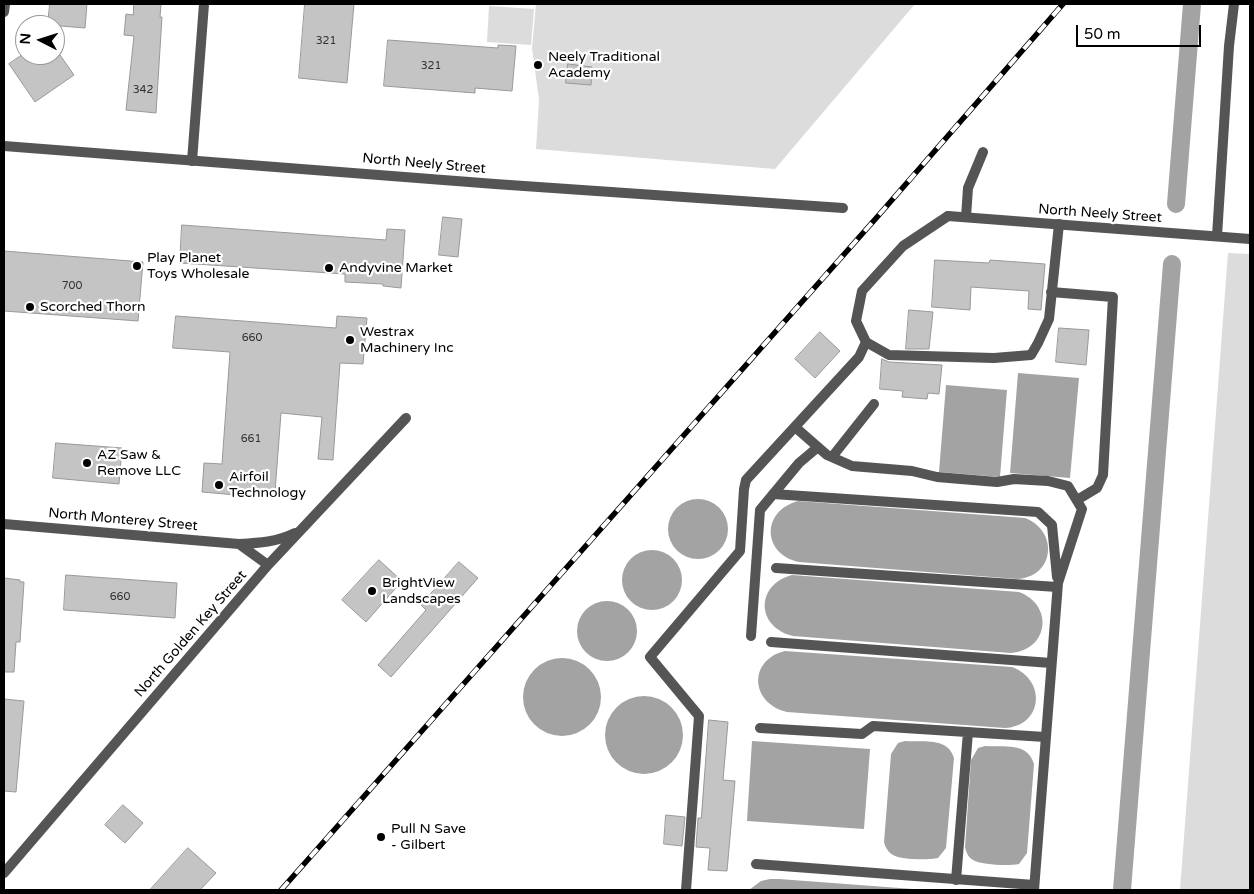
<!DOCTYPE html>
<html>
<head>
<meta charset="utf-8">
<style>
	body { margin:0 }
	#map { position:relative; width:1254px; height:894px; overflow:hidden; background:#fff; font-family:"Varela Round",sans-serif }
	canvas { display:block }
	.frame { position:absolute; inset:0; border:5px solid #000; pointer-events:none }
	.north { position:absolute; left:15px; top:15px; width:50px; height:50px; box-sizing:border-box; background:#fff; border:1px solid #999; border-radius:50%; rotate:275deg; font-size:14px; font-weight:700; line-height:20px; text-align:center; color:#000 }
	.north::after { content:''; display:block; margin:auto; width:18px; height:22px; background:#000; clip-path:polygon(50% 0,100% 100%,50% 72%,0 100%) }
	.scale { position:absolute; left:1076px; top:25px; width:125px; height:22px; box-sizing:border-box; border:2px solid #000; border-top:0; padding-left:6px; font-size:15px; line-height:18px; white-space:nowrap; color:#000; -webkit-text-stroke:4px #fff; paint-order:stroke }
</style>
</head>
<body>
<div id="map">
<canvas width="1254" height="894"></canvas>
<div class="frame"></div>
<div class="north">N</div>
<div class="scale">50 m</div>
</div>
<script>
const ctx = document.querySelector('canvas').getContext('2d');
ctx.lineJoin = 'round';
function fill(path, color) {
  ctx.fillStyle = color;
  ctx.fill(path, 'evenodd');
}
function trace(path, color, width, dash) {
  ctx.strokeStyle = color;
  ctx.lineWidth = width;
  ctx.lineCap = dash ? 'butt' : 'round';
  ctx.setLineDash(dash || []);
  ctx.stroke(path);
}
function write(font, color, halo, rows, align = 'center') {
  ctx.font = font + ' "Varela Round",sans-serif';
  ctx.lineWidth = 4.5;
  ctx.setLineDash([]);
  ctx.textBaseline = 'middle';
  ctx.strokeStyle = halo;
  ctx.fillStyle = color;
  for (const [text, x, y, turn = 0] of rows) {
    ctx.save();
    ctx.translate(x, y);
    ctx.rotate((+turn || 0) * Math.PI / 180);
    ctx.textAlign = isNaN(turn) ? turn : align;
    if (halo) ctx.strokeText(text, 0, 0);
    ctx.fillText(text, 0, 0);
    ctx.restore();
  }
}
const green = new Path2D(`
	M536,4h379l-140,165 -239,-20 3,-49 -7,-52z
	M489,6l45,3 -3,36 -44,-3z
	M1228,253l22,1v636h-70z`);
const water = new Path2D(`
	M1018,373l61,5 -9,100 -60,-5z
	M946,385l61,5 -7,87 -61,-5z
	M668 529a30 30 0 1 1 60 0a30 30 0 1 1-60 0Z
	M798,501l227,17c34,13 30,59 -8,61l-218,-17c-37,-8 -38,-51 -1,-61z
	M622 580a30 30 0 1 1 60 0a30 30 0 1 1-60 0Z
	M792,575l227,17c35,13 30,58 -8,61l-218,-17c-37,-9 -38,-51 -1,-61z
	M577 631a30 30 0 1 1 60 0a30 30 0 1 1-60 0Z
	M785,651l227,16c35,13 31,59 -7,61l-218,-16c-37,-9 -39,-52 -2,-61z
	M523 697a39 39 0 1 1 78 0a39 39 0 1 1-78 0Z
	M605 735a39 39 0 1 1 78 0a39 39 0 1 1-78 0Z
	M752,741l118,8 -6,80 -117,-8z
	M905,741c19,1 43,-4 49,17l-8,90 -8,10c-9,2 -37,2 -45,-3 -5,-3 -8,-8 -9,-13l7,-88 7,-11z
	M985,746c19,1 43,-4 49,18l-7,89 -8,11c-10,2 -38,1 -46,-4 -5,-3 -7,-8 -8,-13l6,-87 7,-12z
	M770,879h9l147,11h-177l12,-9z`);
const canal = new Path2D(`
	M1176,204l16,-200
	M1122,890l50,-626`);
const building = new Path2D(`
	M50,4h37l-2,24 -37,-3z
	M134,4h27l-1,13h2l-6,96 -30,-3 8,-74 -10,-1 2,-21 7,1z
	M305,4h49l-7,79 -48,-5z
	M388,40l110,8v-3l18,1 -4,45 -37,-3v5l-91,-7z
	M22,55h38l14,20 -39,27 -26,-38z
	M568,64l24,3 -1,18 -25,-2z
	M443,217l19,2 -4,38 -19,-2z
	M182,225l204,15 1,-11 18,1 -4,58 -18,-2v-2l-38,-2v-8l-165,-11z
	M4,251l139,11 -5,59 -134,-10z
	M935,260l54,3 1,-3 55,4 -4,46 -13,-1 1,-18 -58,-4 -1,23 -38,-3z
	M909,310l24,2 -4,37h-23z
	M176,316l160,12 1,-12 30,2 -4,46 -23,-1 -7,97 -15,-1 4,-42 -41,-4 -6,79 -21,-1 -7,5 -45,-4 2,-29 18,1 8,-112 -57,-4z
	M1059,328l30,2 -3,35 -30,-3z
	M820,332l20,19 -25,27 -20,-19z
	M882,359l7,3 53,3 -3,29 -11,-1 -1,6 -25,-2 1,-6 -23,-2z
	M56,443l66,5 -3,36 -66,-6z
	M379,560l23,21 -36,41 -24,-22z
	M459,562l19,16 -87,99 -13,-12 48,-55 -5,-5z
	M66,575l111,8 -2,35 -111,-8z
	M4,578l16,2v2h4l-4,60h-4l-2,30h-10z
	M4,699l20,2 -8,91 -12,-1z
	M709,720l19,2 -5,58 12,1 -8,90 -19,-1 2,-22 -14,-1 2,-29h3z
	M123,805l20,18 -18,20 -20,-18z
	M666,815l19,2 -3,29 -18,-2z
	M188,848l28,25 -16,17h-50z`);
const service = new Path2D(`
	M948,216l-45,30 -41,45 -6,30 10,21 23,13 105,3 37,-3 7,-12 11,-24 10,-95
	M966,217l2,-29 15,-36
	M1217,236l12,-190 5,-42
	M1051,292l62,5 -10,178 -6,13 -20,12
	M795,427l32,28 25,11 60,5 25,6 60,5 17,-3 34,2 20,5 14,23 -24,74 -24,307
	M832,457l42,-53
	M773,494l265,18 14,13 5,52
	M776,568l281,19
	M751,636l9,-126 39,-47 19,-16
	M771,642l280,21
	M760,728l102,6 11,-8 172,11
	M756,864l278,21
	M956,880l12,-148
	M686,890l13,-174 -49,-59 90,-106 4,-62 2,-9 113,-123 7,-15`);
const minor = new Path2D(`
	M4,12l1,-8
	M192,161l12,-157
	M948,216l236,18
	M4,524l235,20 29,21
	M239,544c20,-1 38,-2 56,-11
	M4,873l264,-308 138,-147`);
const tertiary = new Path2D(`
	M4,146l491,38 348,24
	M1184,234l66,5`);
const rail = new Path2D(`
	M281,890l597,-674 185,-212`);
const markers = [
	[538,65,5,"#000"],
	[137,266,5,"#000"],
	[329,268,5,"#000"],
	[30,307,5,"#000"],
	[350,340,5,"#000"],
	[87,463,5,"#000"],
	[219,485,5,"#000"],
	[372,591,5,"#000"],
	[381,837,5,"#000"]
];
const numberNames = [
	["321",326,41],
	["321",431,66],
	["342",143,90],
	["700",72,286],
	["660",252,338],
	["661",251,439],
	["660",120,597]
];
const poiNames = [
	["Neely Traditional",548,57],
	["Academy",548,73],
	["Play Planet",147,258],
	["Toys Wholesale",147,274],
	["Andyvine Market",339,268],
	["Scorched Thorn",40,307],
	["Westrax",360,332],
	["Machinery Inc",360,348],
	["AZ Saw &",97,455],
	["Remove LLC",97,471],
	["Airfoil",229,477],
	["Technology",229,493],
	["BrightView",382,583],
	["Landscapes",382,599],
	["Pull N Save",391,829],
	["- Gilbert",391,845]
];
const streetNames = [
	["North Neely Street",424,164,5],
	["North Neely Street",1100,214,4],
	["North Monterey Street",123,520,5],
	["North Golden Key Street",191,634,-49]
];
fill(green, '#dcdcdc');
fill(water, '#a3a3a3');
trace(canal, '#a3a3a3', 18);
fill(building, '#c4c4c4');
trace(building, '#999', 1);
trace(service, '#555', 10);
trace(minor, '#555', 10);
trace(tertiary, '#555', 10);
trace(rail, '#000', 5.5);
trace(rail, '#fff', 4, [11]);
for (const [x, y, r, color] of markers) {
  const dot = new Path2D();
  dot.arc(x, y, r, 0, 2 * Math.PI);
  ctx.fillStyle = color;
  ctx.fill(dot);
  trace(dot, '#fff', 2);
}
write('11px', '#313131', null, numberNames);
write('14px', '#000', '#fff', poiNames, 'left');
write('14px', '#000', '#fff', streetNames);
</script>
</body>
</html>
